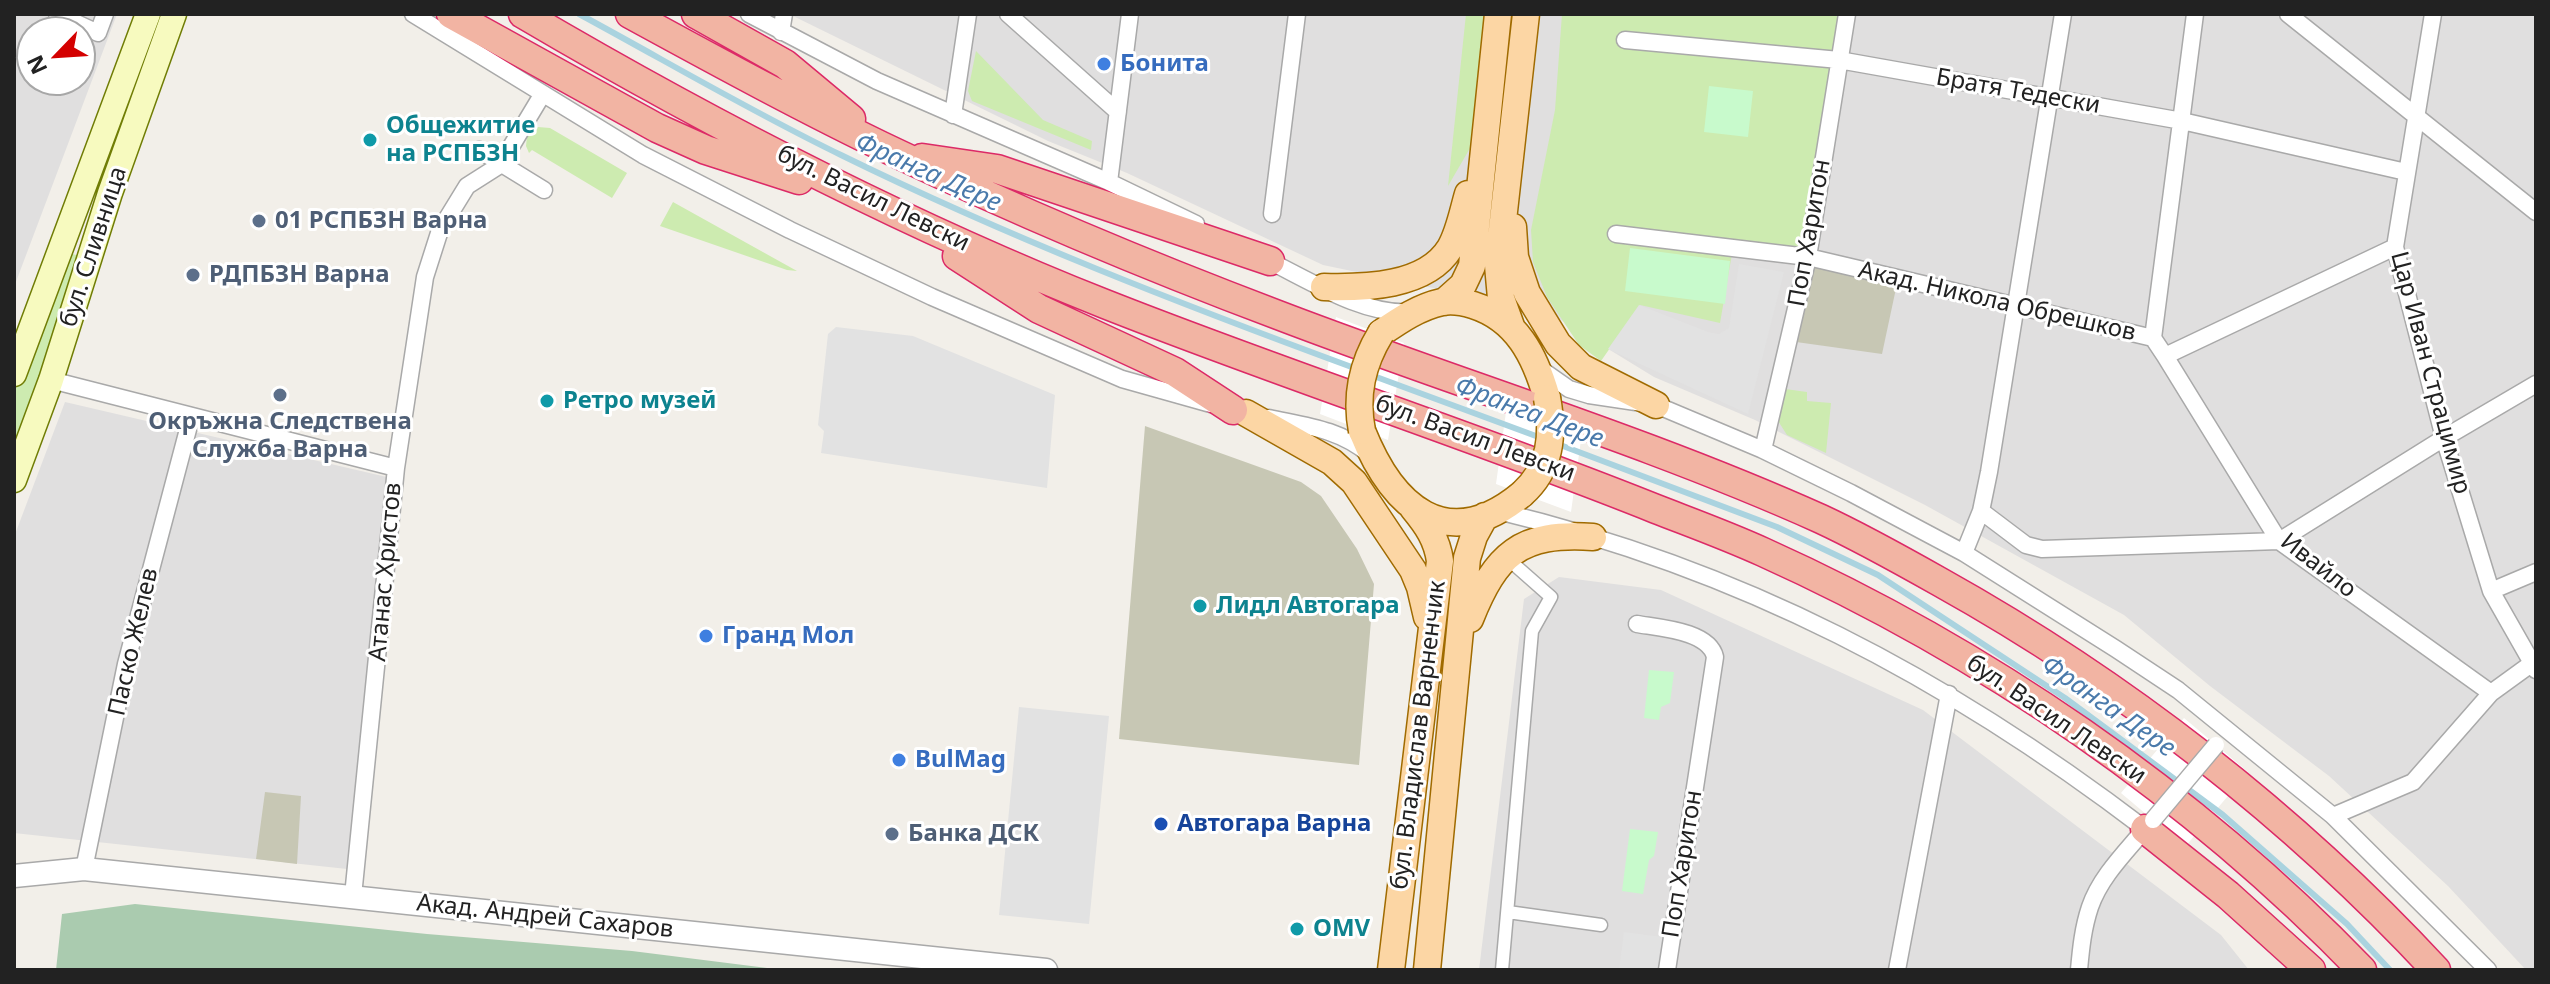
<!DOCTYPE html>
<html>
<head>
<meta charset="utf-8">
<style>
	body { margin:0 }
	#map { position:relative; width:2550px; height:984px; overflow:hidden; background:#f2efe9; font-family:"Noto Sans",sans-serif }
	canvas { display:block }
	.frame { position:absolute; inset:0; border:16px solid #222; pointer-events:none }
	.north { position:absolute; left:16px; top:16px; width:80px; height:80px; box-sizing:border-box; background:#fff; border:2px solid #a7a7a7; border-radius:50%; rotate:245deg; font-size:22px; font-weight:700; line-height:32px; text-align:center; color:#222 }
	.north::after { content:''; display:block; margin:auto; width:28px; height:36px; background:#d40000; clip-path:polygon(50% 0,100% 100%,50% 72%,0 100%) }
</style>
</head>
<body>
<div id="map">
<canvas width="2550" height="984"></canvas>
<div class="frame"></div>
<div class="north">N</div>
</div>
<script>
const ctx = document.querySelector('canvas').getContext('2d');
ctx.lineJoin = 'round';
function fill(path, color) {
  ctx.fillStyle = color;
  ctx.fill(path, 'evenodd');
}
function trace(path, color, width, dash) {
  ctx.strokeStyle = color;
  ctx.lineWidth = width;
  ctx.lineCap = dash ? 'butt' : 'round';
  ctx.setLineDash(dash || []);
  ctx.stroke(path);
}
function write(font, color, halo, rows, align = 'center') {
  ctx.font = font + ' "Noto Sans",sans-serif';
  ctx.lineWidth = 6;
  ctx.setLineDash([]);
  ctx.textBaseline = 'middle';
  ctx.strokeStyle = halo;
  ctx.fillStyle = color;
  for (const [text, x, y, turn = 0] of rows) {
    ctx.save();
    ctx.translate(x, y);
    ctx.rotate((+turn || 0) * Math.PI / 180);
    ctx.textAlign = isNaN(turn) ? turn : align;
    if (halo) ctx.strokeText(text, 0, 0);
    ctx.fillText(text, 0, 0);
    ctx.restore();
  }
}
const residential = new Path2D(`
	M14,14h103l-103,273zM32,32h48v48h-48z
	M789,14h1747v956h-10l-78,-84 -119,-110 -119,-90 -86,-71 -199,-110 -170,-85 -101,-43 -106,-65 -225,-47 -196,-92 -79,-32z
	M65,402l326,76 -38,374 -6,17 -333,-36v-296z
	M1559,577l102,13 262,120 298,225 28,35h-770l45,-371z`);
const construction = new Path2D(`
	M1808,257l90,22 -16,75 -93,-13z
	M1145,426l156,56 20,14 36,53 17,35 -15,181 -240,-26z
	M265,792l36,4 -4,68 -41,-5z`);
const grass = new Path2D(`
	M1466,14h22l-15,129 -25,43z
	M1562,14h285l-39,243 -75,-9 -13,75 -80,-18 -39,56 -22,-16 -32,-48 -14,-35 -2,-32 24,-120z
	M976,51l67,69 49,21 -1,9 -119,-49 -4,-10z
	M538,127l12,1 77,45 -15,25 -80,-48 -3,3 -3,-7 1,-10z
	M673,202l124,69 -10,-1 -127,-44z
	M60,250l29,9 -75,221v-107z
	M1778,388l29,4v9l24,2 -5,50 -39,-18 -14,-22z`);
const cemetery = new Path2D(`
	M135,904l292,30 205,17 151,19h-727l6,-56z`);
const park = new Path2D(`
	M1709,86l44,5 -5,46 -44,-5z
	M1630,248l100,13 -5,43 -100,-13z
	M1649,670l25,2 -4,31 -9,4 -2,13 -15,-2z
	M1630,829l28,3 -4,24 -5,4 -6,34 -21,-3z`);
const parking = new Path2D(`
	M1739,264l45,8 -36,142 -140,-65 31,-44 69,27 11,2 10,-6z
	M836,327l77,9 142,59 -8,93 -226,-35 3,-22 -6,-6 10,-91z
	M1019,707l90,9 -20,208 -90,-9z
	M1624,932l38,5 -5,33h-38z`);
const pier = new Path2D(`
	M1336,317l68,26 -16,97 -68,-26z
	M1510,383l75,28 -14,101 -75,-28z
	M2184,718l64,54 -63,75 -64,-54z`);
const stream = new Path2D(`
	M579,14c87,47 173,98 262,141 167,82 342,150 516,214
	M1371,375l173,64
	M1555,443l222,84 101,48 187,123 158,117 124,109 43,46`);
const pedestrian = new Path2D(`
	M1508,912l93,13
	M1502,970l30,-339 19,-34 -34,-30`);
const minor = new Path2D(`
	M57,14l41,19 7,-19
	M413,14l230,141 147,75 142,67 190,82 89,25
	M749,14l128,67 232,101 87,42
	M1008,14l110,98
	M2288,14l248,198
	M2433,14l-38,233 49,191 47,153 45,79
	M781,32l3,-18
	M1625,40l214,20 343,61 224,51
	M953,115l15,-101
	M479,150l65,40
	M1109,182l21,-168
	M1272,214l25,-200
	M1616,234l192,23 345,81 12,18 230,-109
	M1263,258c43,20 98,57 145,54
	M2153,338l42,-324
	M2165,356l114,185 212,152
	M1539,368l30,21 20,6 67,10 107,45 88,43 113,60 152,96 62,41 155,126 155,154
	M51,380l345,88
	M1269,418c37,8 70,11 100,36
	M1763,450l45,-193 39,-243
	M1498,511c243,58 449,167 647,318
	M1981,511l45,34 16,4 237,-8 165,-103 92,-54
	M1964,553l17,-42 8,-39 74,-458
	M2491,591l45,-19
	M1637,624c23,4 72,7 78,33l-48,313
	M2333,816l80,-34 78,-89 40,-29h5
	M84,869l42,-205 65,-246
	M353,896l43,-428 29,-191 15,-47 27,-44 33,-21 42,-70
	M1897,970l52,-276
	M2079,970c2,-22 4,-42 11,-63 11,-32 38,-57 59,-83`);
const tertiary = new Path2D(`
	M14,876l70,-7 962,101`);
const secondary = new Path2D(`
	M14,374l134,-360
	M14,480l37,-100 59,-187 64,-179`);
const primary = new Path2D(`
	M1513,227l2,30 12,36 31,51 23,23 75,38
	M1324,287c40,1 102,0 126,-39 9,-15 13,-37 18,-54
	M1444,302l19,-17 9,-19 26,-252
	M1511,326l-10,-28 -3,-33 28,-251
	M1381,333c19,-13 38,-26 61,-31 11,-2 21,0 31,3 44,14 62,51 74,93
	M1246,413l86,49 22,20 59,88 7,17 7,30
	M1362,431c30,75 84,126 160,63
	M1470,619c26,-65 50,-87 123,-82
	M1391,970l49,-409c-3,-22 -13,-36 -27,-53
	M1427,970l40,-412 7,-22 11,-20`);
const trunk = new Path2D(`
	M451,14l206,114 49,22 93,30
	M523,14c187,110 380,210 582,290 182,72 369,132 551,205 36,14 72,27 107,43 222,100 429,242 599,418
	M630,14c88,48 176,96 266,139 125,60 252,113 382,162 180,69 367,125 543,204 41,19 80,41 119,63 183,102 353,234 496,388
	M696,14l89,50 66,55
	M922,158l75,11 273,92
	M957,256l82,53 136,63 58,38
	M2145,829l83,66 83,75`);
const minorBridge = new Path2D(`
	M2153,820l63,-75`);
const primaryBridge = new Path2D(`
	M1362,431c-7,-36 0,-67 19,-98
	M1522,494c29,-26 32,-59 25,-96`);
const markers = [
	[1104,64,8,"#3f7fe0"],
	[370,140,8,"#0f9aa8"],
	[259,221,8,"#5c6f8a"],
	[193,275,8,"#5c6f8a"],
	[280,395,8,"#5c6f8a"],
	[547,401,8,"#0f9aa8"],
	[1200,606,8,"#0f9aa8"],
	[706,636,8,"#3f7fe0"],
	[899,760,8,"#3f7fe0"],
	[1161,824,8,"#1a4fb4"],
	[892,834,8,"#5c6f8a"],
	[1297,929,8,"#0f9aa8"]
];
const shopNames = [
	["Бонита",1120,64],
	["Гранд Мол",722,636],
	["BulMag",915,760]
];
const streetNames = [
	["Братя Тедески",2018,92,10],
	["бул. Васил Левски",873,199,26],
	["Поп Харитон",1810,233,-80],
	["бул. Сливница",94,247,-72],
	["Акад. Никола Обрешков",1997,302,13],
	["Цар Иван Страцимир",2430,373,75],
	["бул. Васил Левски",1475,439,20],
	["Ивайло",2318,566,38],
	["Атанас Христов",386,572,-85],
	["Паско Желев",134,642,-77],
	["бул. Васил Левски",2056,720,34],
	["бул. Владислав Варненчик",1419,735,-83],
	["Поп Харитон",1683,864,-81],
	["Акад. Андрей Сахаров",545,917,6]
];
const cultureNames = [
	["Общежитие",386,126],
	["на РСПБЗН",386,154],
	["Ретро музей",563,401],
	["Лидл Автогара",1216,606],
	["OMV",1313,929]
];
const serviceNames = [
	["01 РСПБЗН Варна",275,221],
	["РДПБЗН Варна",209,275],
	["Окръжна Следствена",280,422,"center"],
	["Служба Варна",280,450,"center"],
	["Банка ДСК",908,834]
];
const transitNames = [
	["Автогара Варна",1177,824]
];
const waterNames = [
	["Франга Дере",928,173,24],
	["Франга Дере",1529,413,21],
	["Франга Дере",2108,707,35]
];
fill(residential, '#e0dfdf');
fill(construction, '#c7c7b4');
fill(grass, '#cdebb0');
fill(cemetery, '#aacbaf');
fill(park, '#c8facc');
fill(parking, '#e2e2e2');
fill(pier, '#fff');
trace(stream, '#aad3df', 6);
trace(pedestrian, '#a9a9a9', 15);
trace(minor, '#a9a9a9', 19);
trace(tertiary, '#a9a9a9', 25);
trace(secondary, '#707d05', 27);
trace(primary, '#a06b00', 29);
trace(trunk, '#dc2a67', 31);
trace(pedestrian, '#fff', 12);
trace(minor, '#fff', 16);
trace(tertiary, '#fff', 22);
trace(secondary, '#f7fabf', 24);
trace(primary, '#fcd6a4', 26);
trace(trunk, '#f2b4a3', 28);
trace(minorBridge, '#a9a9a9', 19, []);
trace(primaryBridge, '#a06b00', 29, []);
trace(minorBridge, '#fff', 16);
trace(primaryBridge, '#fcd6a4', 26);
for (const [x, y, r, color] of markers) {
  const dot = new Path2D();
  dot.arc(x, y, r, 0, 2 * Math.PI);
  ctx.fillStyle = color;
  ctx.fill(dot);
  trace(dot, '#fff', 3);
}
write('bold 24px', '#366cbe', '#fff', shopNames, 'left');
write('24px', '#222', '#fff', streetNames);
write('bold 24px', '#0d838f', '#fff', cultureNames, 'left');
write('bold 24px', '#4e5e75', '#fff', serviceNames, 'left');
write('bold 24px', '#164399', '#fff', transitNames, 'left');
write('italic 26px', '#4a7aab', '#fff', waterNames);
</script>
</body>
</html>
